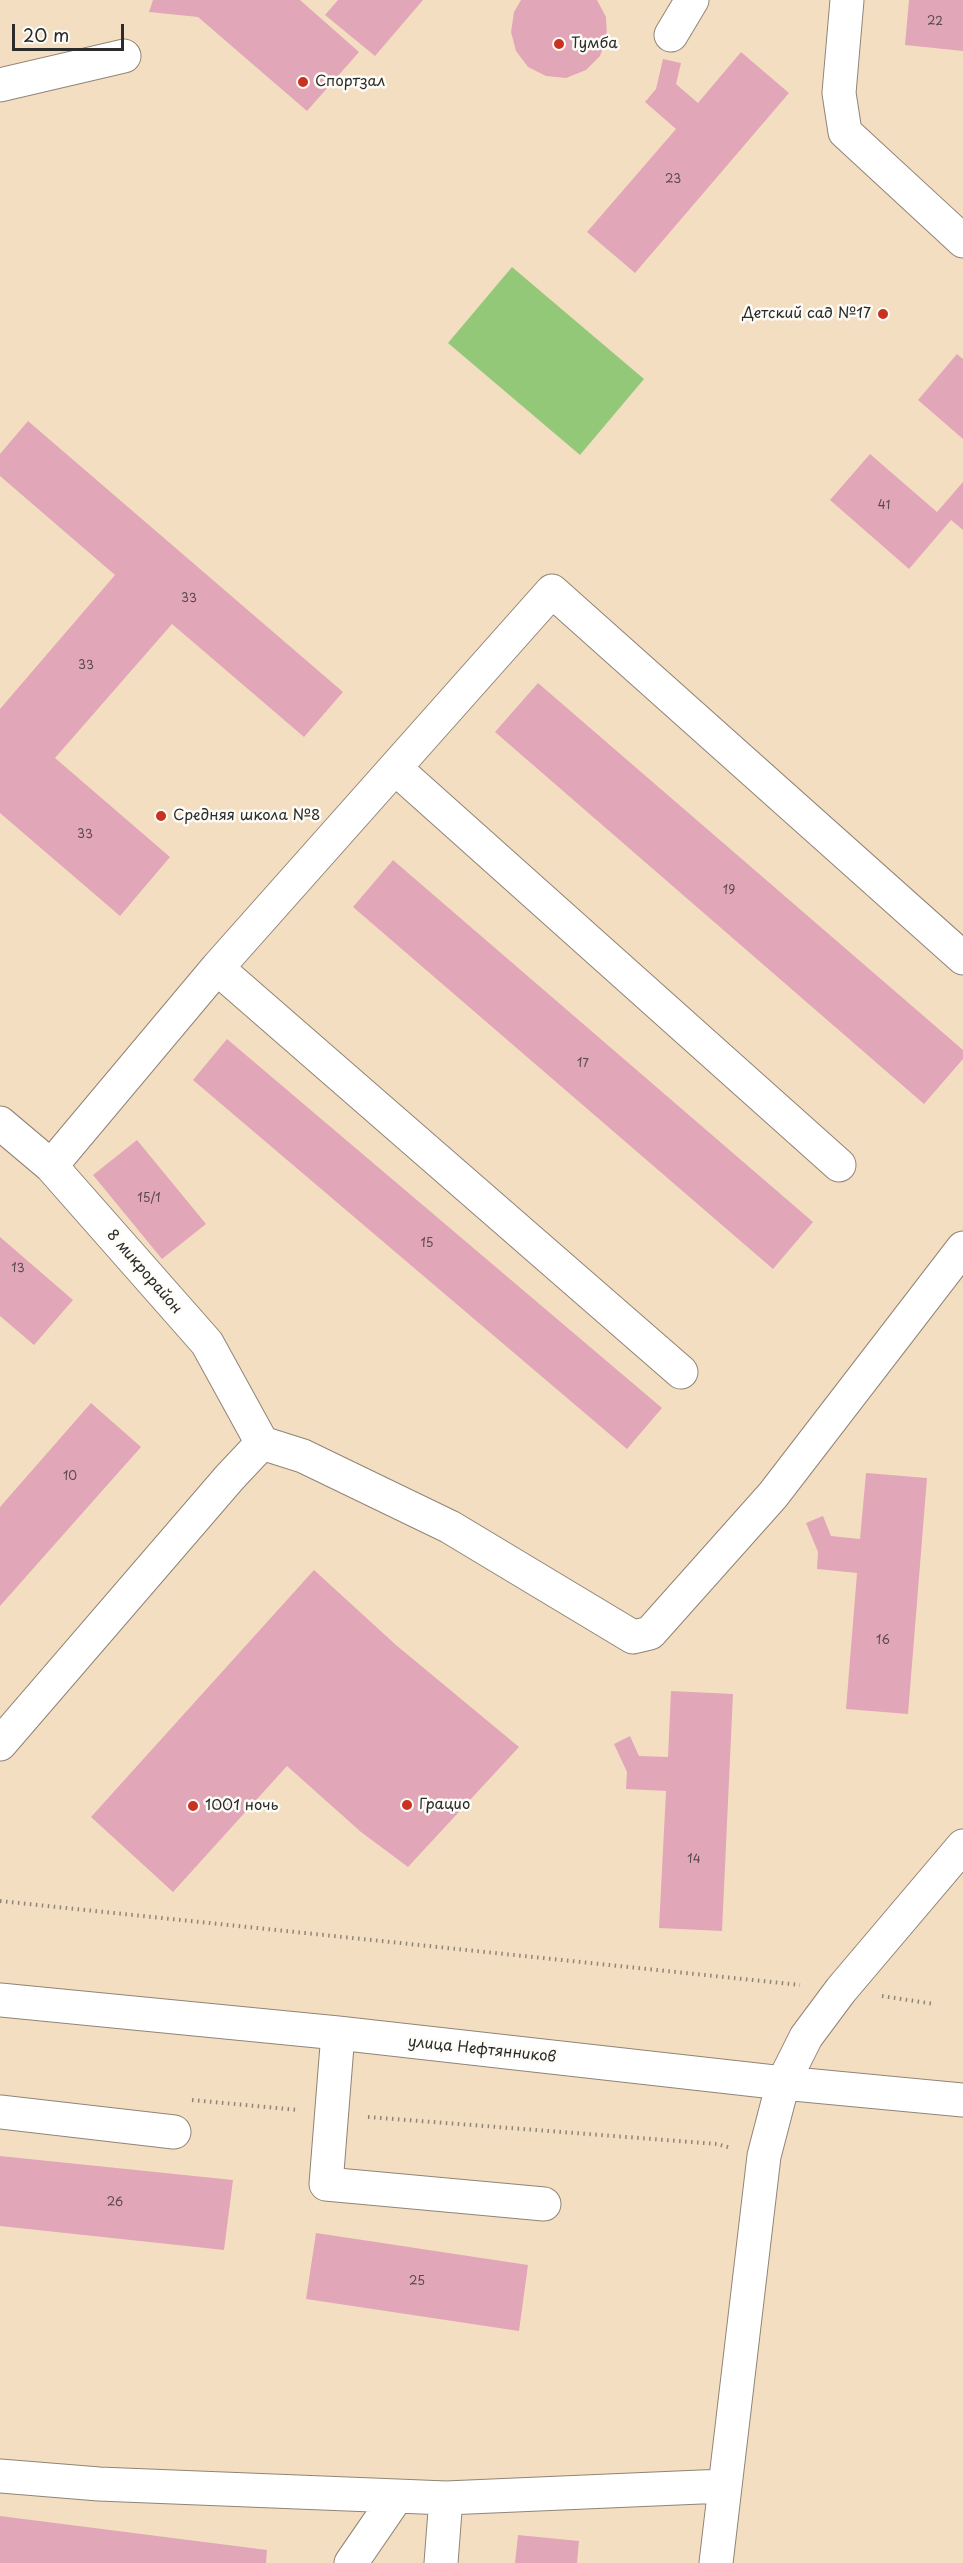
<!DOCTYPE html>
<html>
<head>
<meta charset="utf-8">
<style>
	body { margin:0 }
	#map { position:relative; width:963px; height:2563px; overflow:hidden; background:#f4dec1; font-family:"Playpen Sans",sans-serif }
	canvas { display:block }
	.scale { position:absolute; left:12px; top:24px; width:112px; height:27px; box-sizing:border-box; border:3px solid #2b2b2b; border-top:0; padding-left:8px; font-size:18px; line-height:21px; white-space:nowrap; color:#2b2b2b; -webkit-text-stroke:4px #fdfcf7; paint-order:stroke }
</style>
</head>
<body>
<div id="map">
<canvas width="963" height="2563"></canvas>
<div class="scale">20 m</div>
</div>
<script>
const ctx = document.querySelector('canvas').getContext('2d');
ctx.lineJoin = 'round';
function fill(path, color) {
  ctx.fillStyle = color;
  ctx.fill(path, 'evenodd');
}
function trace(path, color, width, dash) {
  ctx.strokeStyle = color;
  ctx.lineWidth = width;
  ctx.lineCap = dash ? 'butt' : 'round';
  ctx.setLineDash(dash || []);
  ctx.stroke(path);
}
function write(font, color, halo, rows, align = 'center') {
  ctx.font = font + ' "Playpen Sans",sans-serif';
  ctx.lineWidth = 5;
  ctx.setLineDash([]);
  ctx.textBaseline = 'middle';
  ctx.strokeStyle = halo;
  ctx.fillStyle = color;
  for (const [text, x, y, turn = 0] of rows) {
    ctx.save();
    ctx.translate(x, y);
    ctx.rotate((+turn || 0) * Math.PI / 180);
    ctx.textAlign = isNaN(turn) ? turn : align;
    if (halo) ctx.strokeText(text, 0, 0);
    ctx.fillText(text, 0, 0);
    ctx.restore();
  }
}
const green = new Path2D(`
	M512,267l132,112 -64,76 -132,-112z`);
const building = new Path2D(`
	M153,0h147l59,52 -52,59 -109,-94 -49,-5z
	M338,0h85l-48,56 -50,-41z
	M521,0h76l9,17 1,20 -7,19 -14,14 -20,8 -20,-2 -18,-9 -12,-16 -5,-19 3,-20z
	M909,0h54v51l-58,-6z
	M741,52l48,41 -154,180 -48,-41 89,-103 -31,-27 11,-13 7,-30 18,4 -5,21 22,19z
	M957,354l6,5v80l-45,-39z
	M28,421l315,271 -39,45 -132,-113 -117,134 115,99 -50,59 -120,-103v-104l115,-134 -115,-99v-22z
	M870,454l67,58 26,-30v48l-12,-10 -42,49 -79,-69z
	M538,683l425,367v9l-39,45 -429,-372z
	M393,860l420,362 -40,47 -420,-362z
	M227,1039l435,369 -35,41 -434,-369z
	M137,1140l69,84 -44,35 -69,-84z
	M0,1237l73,63 -39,45 -34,-29z
	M91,1403l50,44 -141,159v-99z
	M866,1473l61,5 -19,236 -62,-5 11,-136 -40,-4 1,-17 -12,-29 17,-7 8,20 29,3z
	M314,1570l82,75 123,102 -111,120 -47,-35 -74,-66 -114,126 -82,-75z
	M671,1691l62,3 -11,237 -63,-3 7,-137 -40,-2 1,-17 -13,-28 16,-8 9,20 29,1z
	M0,2156l233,24 -9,70 -224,-24z
	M316,2233l212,32 -9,66 -213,-32z
	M0,2516l267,34 -1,13h-266z
	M518,2535l61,6 -2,22h-62z`);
const path = new Path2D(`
	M0,1901l800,84
	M882,1996l52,8
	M192,2100l106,10
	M368,2117l349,27 14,4`);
const minor = new Path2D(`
	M847,0l-8,93 6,39 118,109
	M671,35l21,-35
	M0,85l124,-29
	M395,768l444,397
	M217,968l464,404
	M0,1123l51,43 156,177 55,100
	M51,1166l166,-198 335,-377 411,367
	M0,1744l230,-267 32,-34 41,13 147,71 183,110 17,-4 123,-138 190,-247
	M0,2000l338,33 445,50 180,17
	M338,2033l-12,151 218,20
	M0,2112l174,20
	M0,2476l99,8 298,12
	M351,2563l46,-67 49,2 278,-12
	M441,2563l5,-65
	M716,2563l48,-407 19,-73 23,-46 35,-47 122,-144`);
const markers = [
	[559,44,6,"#c8321e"],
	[303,82,6,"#c8321e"],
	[883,314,6,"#c8321e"],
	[161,816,6,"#c8321e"],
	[407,1805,6,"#c8321e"],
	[193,1806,6,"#c8321e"]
];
const numberNames = [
	["22",935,22],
	["23",673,180],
	["41",884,506],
	["33",189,599],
	["33",86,666],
	["33",85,835],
	["19",729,891],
	["17",583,1064],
	["15/1",149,1199],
	["15",427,1244],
	["13",18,1269],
	["10",70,1477],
	["16",883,1641],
	["14",694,1860],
	["26",115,2203],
	["25",417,2282]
];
const poiNames = [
	["Тумба",571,44],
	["Спортзал",315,82],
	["Детский сад №17",871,314,"right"],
	["Средняя школа №8",173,816],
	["Грацио",419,1805],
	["1001 ночь",205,1806]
];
const streetNames = [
	["8 микрорайон",144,1272,49],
	["улица Нефтянников",482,2050,6]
];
fill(green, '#94c879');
fill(building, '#e2a6b9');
trace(minor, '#908476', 35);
trace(path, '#908476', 4, [1.5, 4.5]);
trace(minor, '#fff', 33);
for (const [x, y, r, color] of markers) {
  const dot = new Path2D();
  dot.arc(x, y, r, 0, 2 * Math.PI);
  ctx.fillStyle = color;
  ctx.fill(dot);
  trace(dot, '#fdfcf7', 2);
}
write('12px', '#594a4e', null, numberNames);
write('15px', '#2b2b2b', '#fdfcf7', poiNames, 'left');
write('15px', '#2b2b2b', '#fdfcf7', streetNames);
</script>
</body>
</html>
